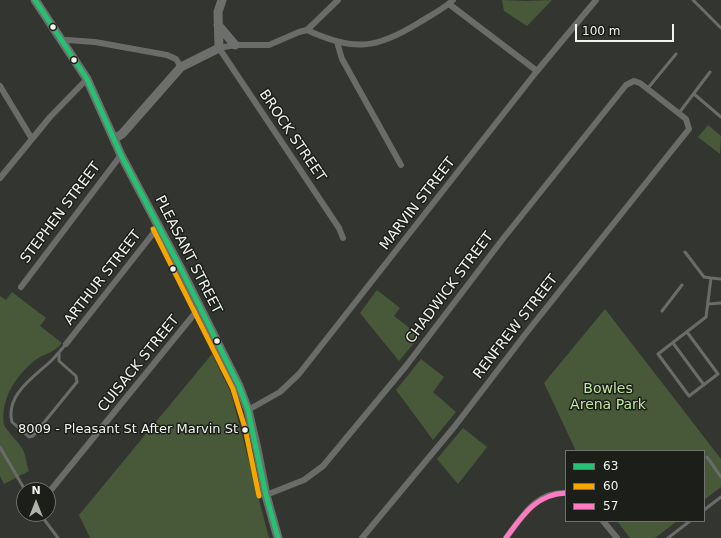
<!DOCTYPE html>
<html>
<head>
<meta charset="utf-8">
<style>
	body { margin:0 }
	#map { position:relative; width:721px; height:538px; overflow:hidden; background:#333630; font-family:"DejaVu Sans",sans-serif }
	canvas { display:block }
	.legend { position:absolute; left:565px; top:450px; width:140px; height:72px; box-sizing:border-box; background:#1c1e1a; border:1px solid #71746e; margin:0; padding:5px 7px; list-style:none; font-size:12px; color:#f0f4ed }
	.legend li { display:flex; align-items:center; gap:8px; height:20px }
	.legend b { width:20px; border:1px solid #71746e }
	.north { position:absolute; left:16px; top:482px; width:40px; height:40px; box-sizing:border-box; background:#1c1e1a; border:1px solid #71746e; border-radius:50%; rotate:0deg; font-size:11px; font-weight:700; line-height:16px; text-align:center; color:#f0f4ed }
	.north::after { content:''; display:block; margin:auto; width:14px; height:18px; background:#aeb2ab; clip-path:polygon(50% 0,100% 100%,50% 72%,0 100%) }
	.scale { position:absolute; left:575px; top:24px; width:99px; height:18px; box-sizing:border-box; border:2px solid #f0f4ed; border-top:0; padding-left:5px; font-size:12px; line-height:14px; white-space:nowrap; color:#f0f4ed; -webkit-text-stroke:3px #1c1e1a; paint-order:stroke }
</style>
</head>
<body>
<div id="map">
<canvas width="721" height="538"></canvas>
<ul class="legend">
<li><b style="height:5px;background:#26c172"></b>63</li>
<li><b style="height:5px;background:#f7a600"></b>60</li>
<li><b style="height:5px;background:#fe7ac1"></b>57</li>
</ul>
<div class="north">N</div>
<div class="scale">100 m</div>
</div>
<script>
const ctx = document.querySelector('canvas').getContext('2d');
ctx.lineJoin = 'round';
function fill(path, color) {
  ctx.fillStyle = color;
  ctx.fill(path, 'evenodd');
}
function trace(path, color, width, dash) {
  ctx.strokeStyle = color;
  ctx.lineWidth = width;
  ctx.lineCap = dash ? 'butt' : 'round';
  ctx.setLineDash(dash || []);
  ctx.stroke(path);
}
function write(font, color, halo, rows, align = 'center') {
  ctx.font = font + ' "DejaVu Sans",sans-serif';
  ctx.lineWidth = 3;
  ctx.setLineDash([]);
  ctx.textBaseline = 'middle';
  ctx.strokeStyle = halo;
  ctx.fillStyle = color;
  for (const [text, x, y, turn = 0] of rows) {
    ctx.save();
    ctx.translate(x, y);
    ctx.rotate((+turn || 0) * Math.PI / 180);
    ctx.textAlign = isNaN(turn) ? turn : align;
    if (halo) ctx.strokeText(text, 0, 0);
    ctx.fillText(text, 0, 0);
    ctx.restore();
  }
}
const green = new Path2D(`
	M502,0l24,1 26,-1 -25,26 -23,-15z
	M708,125l13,11 -1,18 -22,-17z
	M377,290l23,18 -6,8 26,20 -21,25 -39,-48z
	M12,292l34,26 -6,8 22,17c-9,11 -18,10 -28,18 -18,15 -34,38 -30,64 5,9 14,16 19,25 3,6 3,14 6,21l-25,13 -4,-8v-180l6,4z
	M605,309l116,150v28l-17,13v-49h-128l-32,-68z
	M212,354l19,39 38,145h-179l-11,-23z
	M421,359l23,18 -11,15 23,20 -23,28 -37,-50z
	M463,428l24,19 -29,37 -21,-25z
	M617,521h60l-22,17h-25z`);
const lane = new Path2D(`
	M693,0l28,28
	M648,88l28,-34
	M694,94l27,23
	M679,113l31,-41
	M685,252l19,25 7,1 -5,39 -48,37 31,42 29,-22 -31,-42
	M711,278l10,1
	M708,304l13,-1
	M662,311l20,-26
	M673,343l31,42
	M59,352v9l17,15 1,6 -44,54 -4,1 -17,-15c-7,-27 22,-45 39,-61 5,-5 10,-11 15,-17
	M0,447l25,43
	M707,457l14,20
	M704,510l17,-13
	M40,514l18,24
	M668,538l22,-17`);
const street = new Path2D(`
	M338,0l-31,30 -8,2 -30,13h-34l-16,3 120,180 4,10
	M449,4l88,67
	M307,30c47,22 70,19 113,-8 11,-7 24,-13 33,-22
	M63,42l4,-2 28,2 72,13 9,4 5,8
	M337,42l5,17 59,106
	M0,86l32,53
	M0,178l50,-61 37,-38
	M21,287l100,-132
	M66,344l93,-118
	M248,410l32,-18 19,-18 238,-303 59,-71
	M50,491l150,-184
	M266,495l38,-15 19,-14 83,-100 96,-126 124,-155 8,-4 6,2 46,36 3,10 -162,203 -72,94 -93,112
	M603,521l14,17
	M506,538c16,-21 30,-47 60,-45`);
const secondary = new Path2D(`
	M35,0l52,79 34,76 59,112 59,119 9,24 9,39 9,46 12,43
	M218,25l17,20
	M114,139l8,-5 59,-67 38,-19 -1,-36 4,-12`);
const bus1 = new Path2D(`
	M35,0l52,79 34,76 59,112 59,119 9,24 18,85 12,43`);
const bus2 = new Path2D(`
	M153,229l80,160 12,39 14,68`);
const bus3 = new Path2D(`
	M506,538c16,-22 30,-44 60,-45`);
const markers = [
	[53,27,3.5,"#f0f4ed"],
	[74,60,3.5,"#f0f4ed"],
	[173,269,3.5,"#f0f4ed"],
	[217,341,3.5,"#f0f4ed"],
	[245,430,3.5,"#f0f4ed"]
];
const busNames = [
	["8009 - Pleasant St After Marvin St",238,430]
];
const streetNames = [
	["BROCK STREET",292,136,56],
	["MARVIN STREET",418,204,-52],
	["STEPHEN STREET",61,213,-53],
	["PLEASANT STREET",188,255,63],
	["ARTHUR STREET",103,278,-52],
	["CHADWICK STREET",450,288,-53],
	["RENFREW STREET",516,327,-52],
	["CUISACK STREET",139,364,-51]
];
const parkNames = [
	["Bowles",608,389],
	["Arena Park",608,405]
];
fill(green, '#48593a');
trace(lane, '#6a6c6a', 3);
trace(street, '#6a6c6a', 6);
trace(secondary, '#6d6f6c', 9);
trace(bus1, '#26c172', 5);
trace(bus2, '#f7a600', 5);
trace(bus3, '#fe7ac1', 5);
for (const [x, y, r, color] of markers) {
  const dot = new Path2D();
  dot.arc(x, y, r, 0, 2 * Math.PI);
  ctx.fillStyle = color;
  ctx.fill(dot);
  trace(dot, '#1c1e1a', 1.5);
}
write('13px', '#f0f4ed', '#1c1e1a', busNames, 'right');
write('14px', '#f0f4ed', '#1c1e1a', streetNames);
write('14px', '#c0e6a3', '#1c1e1a', parkNames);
</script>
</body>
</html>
